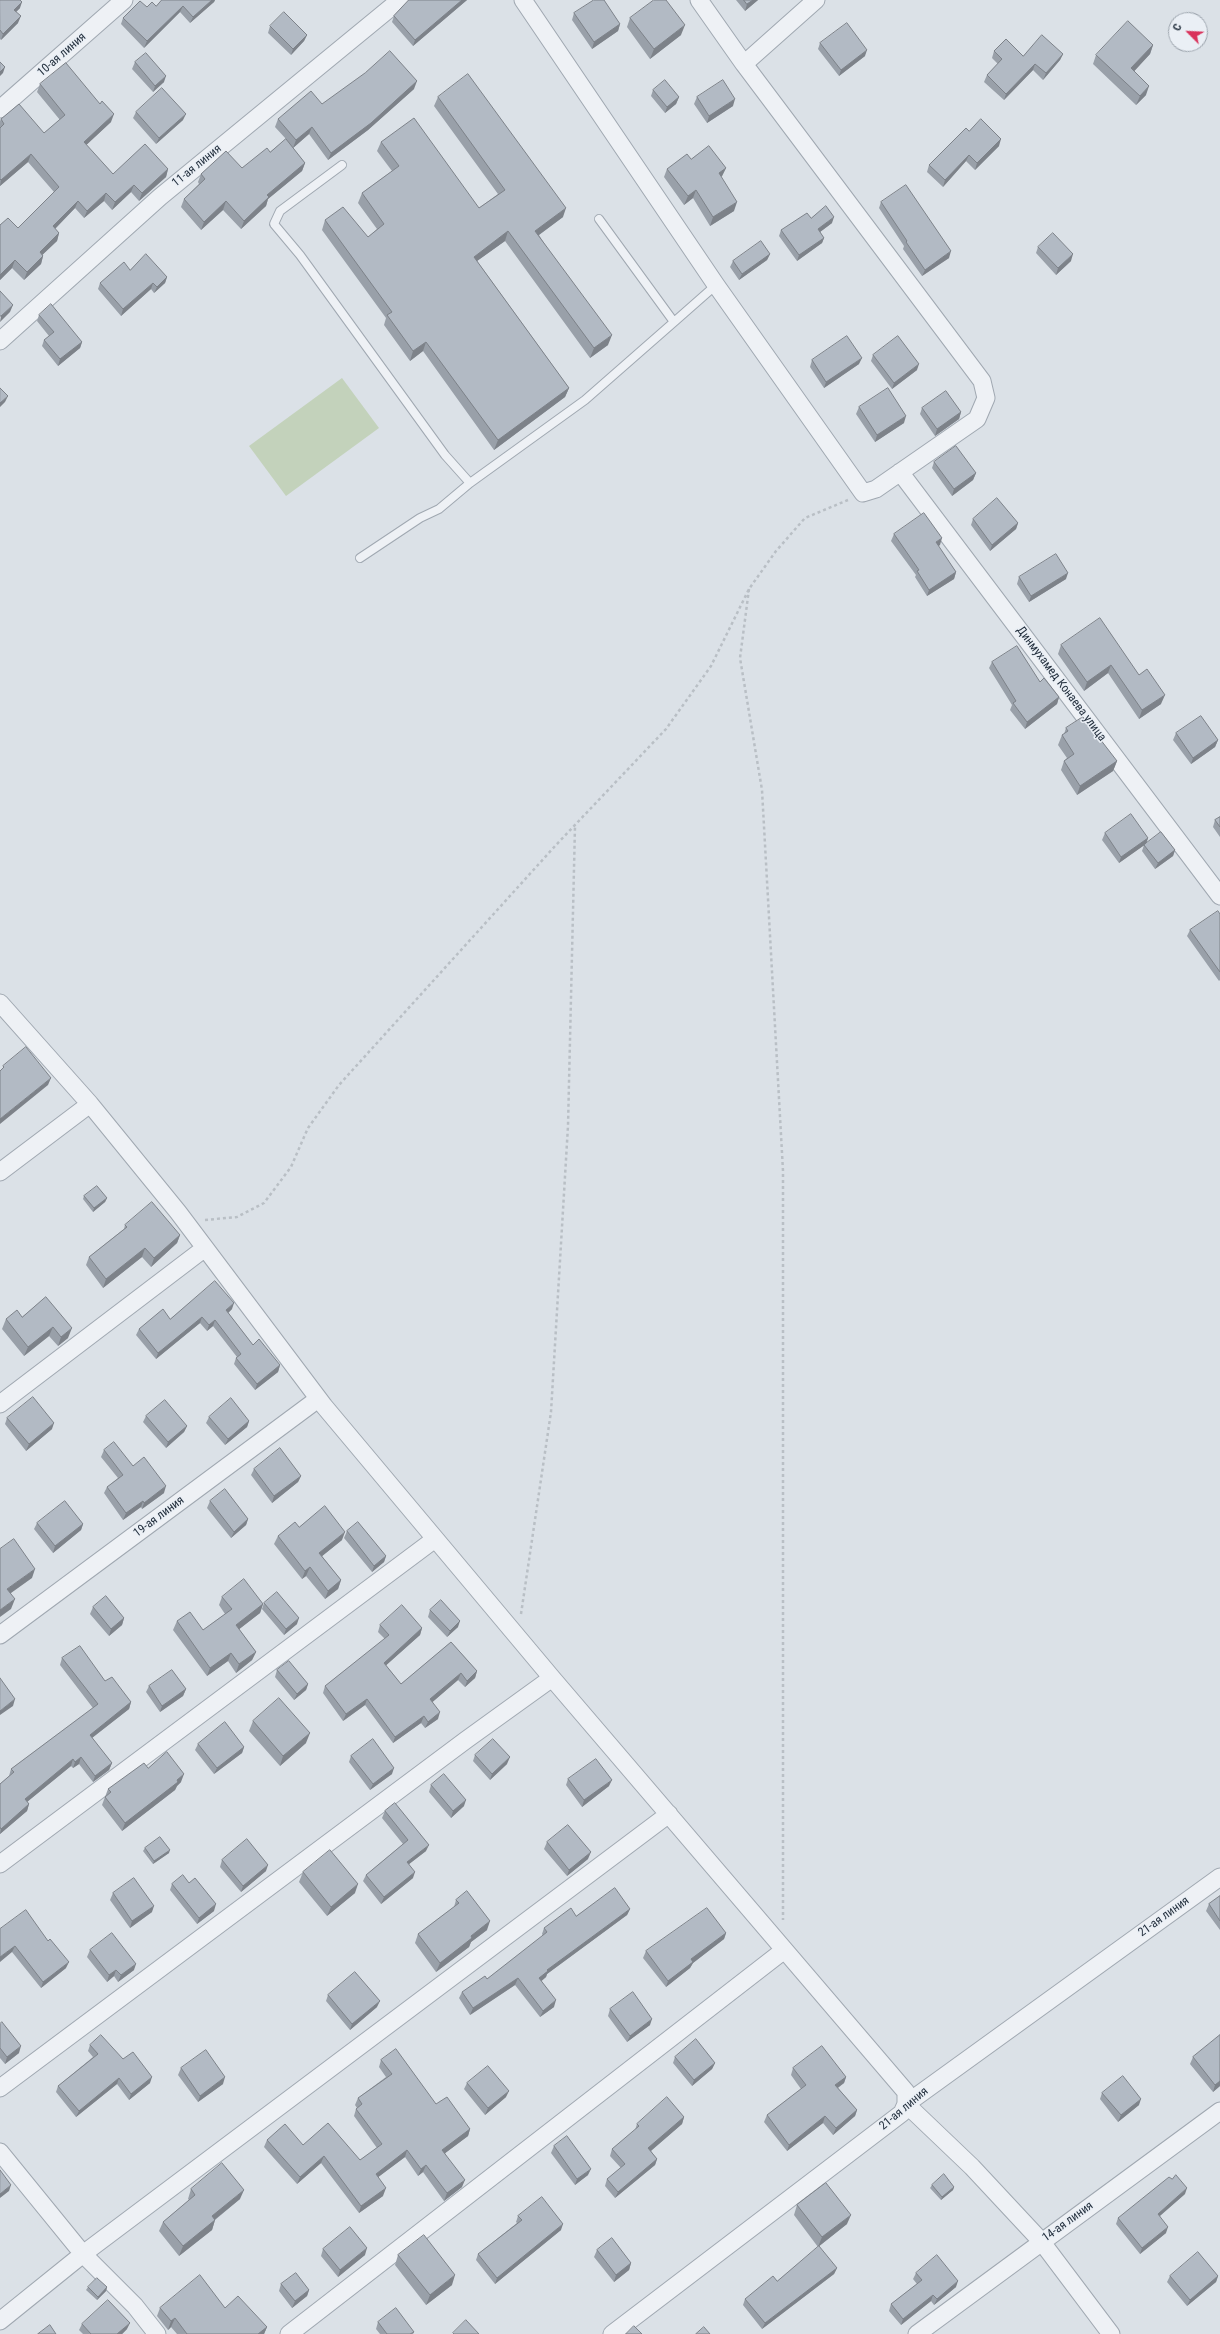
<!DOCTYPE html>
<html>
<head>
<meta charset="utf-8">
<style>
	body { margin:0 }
	#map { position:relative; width:1220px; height:2334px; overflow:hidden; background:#dbe1e7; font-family:"Roboto Condensed",sans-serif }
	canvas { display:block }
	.north { position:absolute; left:1168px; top:12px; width:40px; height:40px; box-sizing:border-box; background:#eaeff5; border:1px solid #9ba3ac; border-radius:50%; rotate:294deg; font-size:11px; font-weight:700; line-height:16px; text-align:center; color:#24303e }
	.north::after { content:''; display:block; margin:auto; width:14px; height:18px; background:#d9325b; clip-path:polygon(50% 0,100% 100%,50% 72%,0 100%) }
</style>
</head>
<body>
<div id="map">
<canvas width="1220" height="2334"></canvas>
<div class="north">С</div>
</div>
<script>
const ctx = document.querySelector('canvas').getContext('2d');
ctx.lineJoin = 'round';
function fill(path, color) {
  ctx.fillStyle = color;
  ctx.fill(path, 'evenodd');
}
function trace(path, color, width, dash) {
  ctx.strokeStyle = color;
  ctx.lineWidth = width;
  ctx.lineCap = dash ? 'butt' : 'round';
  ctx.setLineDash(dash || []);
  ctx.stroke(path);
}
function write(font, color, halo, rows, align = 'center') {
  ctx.font = font + ' "Roboto Condensed",sans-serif';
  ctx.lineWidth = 3;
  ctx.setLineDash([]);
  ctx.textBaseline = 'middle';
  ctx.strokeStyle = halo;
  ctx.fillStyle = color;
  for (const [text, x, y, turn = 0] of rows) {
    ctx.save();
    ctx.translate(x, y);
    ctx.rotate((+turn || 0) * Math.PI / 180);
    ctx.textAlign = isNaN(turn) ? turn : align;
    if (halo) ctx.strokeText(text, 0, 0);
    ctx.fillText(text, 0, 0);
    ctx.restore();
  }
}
const green = new Path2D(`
	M342,378l37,50 -93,68 -37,-50z`);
const path = new Path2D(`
	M749,589l-9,69 22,132 21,381v749
	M205,1220l32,-3 27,-14 27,-36 17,-39 31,-43 217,-240 110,-116 45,-63 38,-77 27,-38 29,-33 43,-18
	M521,1614l30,-202 17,-286 7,-300`);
const service = new Path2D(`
	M342,165l-62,46 -6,13 26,31 145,200 25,28 115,-83 89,-78 -75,-103
	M674,322l42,-37
	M360,558l60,-40 19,-9 31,-26`);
const minor = new Path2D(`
	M523,0l193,285 147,208 13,-4 101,-70 9,-21 -4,-17 -238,-317 -45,-64
	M744,64l72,-64
	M0,109l124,-109
	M0,341l160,-144 240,-197
	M900,472l320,424
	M0,1003l90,101 88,108 146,194 228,272 354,414v12l66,63 69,74 70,93
	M0,1172l90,-68
	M0,1404l205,-156
	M0,1635l318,-236
	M0,1864l435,-325
	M0,2088l466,-348 86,-62
	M0,2152l83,102 52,52 22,28
	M0,2321l83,-67 586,-440
	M289,2334l494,-383
	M612,2334l290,-221 4,-9 314,-227
	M917,2334l303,-223`);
const wall = new Path2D(`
	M0,0l20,8 -4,4 2,11 -17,17 -1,-1z
	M162,0h53l-1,2 -24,21 -10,-11 -36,36 -23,-24 2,-6 24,-11 9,-1z
	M409,0h58l-54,46 -21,-24 2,-6z
	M736,0h22l-13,11z
	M574,13l46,11 -2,7 -26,18 -20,-29z
	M630,18l51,17 -31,24 -23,-32z
	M270,26l37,9 -3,6 -13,14 -23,-22z
	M820,43l45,13 -26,20 -21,-27z
	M1153,45l-3,9 -16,17 12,24 -10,10 -43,-41 3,-9z
	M994,51l29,5 40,-2 -3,6 -17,20 -10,-10 -29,30 -20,-18 3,-7 11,-11 -6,-6z
	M135,62l29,20 -11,10 -21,-23z
	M40,84l71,38 -25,23 27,29 55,-5 -2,8 -27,24 -8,-9 -19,18 -8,-9 -20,17 -9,-10 -20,21 4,4 -2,8 -15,14 1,1 -2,8 -17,16 -12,-12 -12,12v-55l18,3 36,-36 -26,-30 -28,24v-65l1,-2 43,14 16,-13 -23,-28z
	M414,89l-46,41 -40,30 -19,-26 -16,14 12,15 -3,8 -34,28 -2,7 -25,23 -18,-19 -22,20 -20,-23 3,-8 15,-15 -1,-2 3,-8 41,-6 28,-16 16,-13 -11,-12 3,-8 44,-15z
	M653,90l26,7 -3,7 -11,9 -14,-17z
	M438,97l125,120 -24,18 69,110 -18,13 -85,-117 -28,20 92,127 -4,9 -71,53 -71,-99 -13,10 -26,-36 2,-7 -64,-88 3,-10 43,17 9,-8 -19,-26 4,-10 30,-22 -15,-20 4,-9 98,66 19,-14 -64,-88z
	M697,97l36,9 -26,17 -13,-19z
	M136,112l47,8 -27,24 -23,-26z
	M969,131l30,15 -24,24 -9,-9 -23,26 -16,-15 2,-7z
	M691,159l35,9 -4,8 -1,1 13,34 -24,15 -17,-28 -9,7 -20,-28 3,-8z
	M881,202l68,56 -27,18 -19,-27 1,-3 -25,-38z
	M811,218l21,5 -12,9 4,6 -2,5 -25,18 -18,-25 2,-6z
	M1038,247l33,14 -15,14 -20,-22z
	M770,254l-3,6 -28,20 -9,-13 3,-6z
	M130,270l37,7 -2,6 -11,10 -3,-4 -30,27 -23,-27 2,-6z
	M39,315l43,27 -2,6 -22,18 -16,-20 2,-6 5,-4 -12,-15z
	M873,355l44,15 -25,19 -21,-28z
	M812,360l47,4 -35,24 -14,-21z
	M859,407l45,16 -29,19 -19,-28z
	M922,408l39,4 -2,7 -24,17 -15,-22z
	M934,462l42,11 -3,7 -21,16 -20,-28z
	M973,519l45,4 -2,6 -26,22 -19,-26z
	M894,534l46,11 -2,1 18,26 -2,7 -27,17 -12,-19 1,-2 -25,-34z
	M1019,577l47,2 -37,23 -12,-18z
	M1061,645l78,30 22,29 -22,15 -31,-46 -24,18 -26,-37z
	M992,662l48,20 19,15 -2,7 -32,25 -15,-19 2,-5 -23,-37z
	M1066,728l51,33 -4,10 -36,24 -16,-25 3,-9 3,-3 -9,-13 4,-10 2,-1z
	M1176,733l42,7 -3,7 -24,17 -18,-24z
	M1220,817v20l-7,-10 2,-7z
	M1105,833l43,5 -2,6 29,6 -2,6 -18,13 -13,-18 2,-6 -25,18 -17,-23z
	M1220,914v66l-1,1 -32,-45 3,-6z
	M84,1196l23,2 -2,4 -12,10 -10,-13z
	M125,1225l55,10 -3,8 -26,24 -9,-10 -39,31 -17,-23 3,-8 35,-28z
	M46,1297l22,41 -10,8 -9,-10 -25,20 -22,-27 4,-10 16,-2z
	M232,1309l-4,4 25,32 27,20 -2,7 -23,18 -21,-26 2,-6 1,-1 -24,-31 -6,5 -7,-8 -44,36 -20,-24 3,-6 31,-10z
	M146,1416l41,10 -3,6 -18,16 -23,-26z
	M209,1417l40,4 -2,6 -22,18 -19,-22z
	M7,1418l45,11 -26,22 -21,-27z
	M104,1450l29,16 31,27 -22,16 -1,-2 -18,13 -19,-27 3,-6 11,-9 -17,-21z
	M254,1469l47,7 -3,6 -26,21 -21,-28z
	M210,1501l38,18 -2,6 -15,13 -24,-30z
	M37,1523l46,1 -2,6 -28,23 -19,-24z
	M299,1527l43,13 -20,16 19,24 -3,9 -13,10 -19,-23 -4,3 -28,-35 4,-8z
	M347,1531l39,25 -2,6 -12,10 -28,-34z
	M222,1597l41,7 -3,9 -21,16 17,23 -4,8 -16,13 -8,-12 -21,15 -34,-46 4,-9 26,9 22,-16 -6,-9z
	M264,1603l33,21 -13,11 -22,-26z
	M93,1607l31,11 -2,7 -13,11 -19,-22z
	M430,1610l28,17 -11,10 -19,-20z
	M380,1625l42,3 -2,7 -34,30 15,19 50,-42 26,29 -2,7 -10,9 -7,-7 -26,22 6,17 -13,9 -4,-5 -28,20 -28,-38 -22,16 -20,-28 2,-7 60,-47 -7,-7z
	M62,1658l43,23 26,21 -2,7 -37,29 20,25 -3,7 -16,12 -14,-18 -6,4 -2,-2 -44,36 2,2 -2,7 -27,23v-50l9,-8 2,-7 82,-61 -33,-43z
	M277,1670l31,14 -2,6 -12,10 -19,-23z
	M149,1686l37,3 -3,7 -23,16 -14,-20z
	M253,1721l53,22 -26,23 -31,-35z
	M198,1744l46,3 -2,6 -28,21 -19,-24z
	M475,1755l32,9 -17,16 -17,-19z
	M351,1756l41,18 -22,16 -21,-28z
	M148,1768l33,14 -4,4 -2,4 -53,41 -20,-26 6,-16z
	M568,1779l41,7 -27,21 -16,-22z
	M431,1785l33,21 -13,12 -22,-26z
	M385,1811l41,40 -17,13 4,14 -32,26 -18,-23 3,-6 37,-31 -21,-26z
	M547,1842l41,17 -21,17 -23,-27z
	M145,1848l24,5 -16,11 -10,-13z
	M222,1860l44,11 -25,21 -21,-25z
	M303,1872l52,21 -28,23 -28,-34z
	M172,1884l42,27 -17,13 -27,-34z
	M113,1893l39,19 -22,16 -20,-28z
	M1220,1896v34l-14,-19 3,-7z
	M456,1900l31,30 -16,12 -2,5 -33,25 -21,-29 3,-9 36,-27z
	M630,1909l-3,6 -80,59 -1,3 -5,4 13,26 -14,10 -25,-32 -45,30 -11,-17 3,-6 25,-13 56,-43 -1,-2 2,-6 32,-12z
	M0,1929l66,39 -25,20 -29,-36z
	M726,1933l-2,6 -31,24 -3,5 -24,19 -23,-29 3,-7z
	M90,1950l44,20 -16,12 -4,-6 -7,6 -20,-25z
	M328,1995l49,12 -27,23 -24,-29z
	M610,2009l40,16 -23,17 -19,-26z
	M0,2024l19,29 -14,11 -5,-6z
	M1220,2035v51l-7,6 -23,-28 3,-7z
	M90,2045l33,14 27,24 -21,17 -12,-16 -41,33 -20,-25 2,-6 35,-29 -5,-6z
	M675,2057l40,6 -3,6 -20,17 -19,-23z
	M381,2060l55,44 34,25 -2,7 -23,17 17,34 -18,14 -21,-29 -5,4 -13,-19 -27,20 5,19 -24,17 -38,-50 -24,21 -33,-37 3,-7 36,5 57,15 17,-12 -23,-32 2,-7 1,-1 -2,-3 3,-7 28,-21 -7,-10z
	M181,2068l42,16 -25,18 -20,-27z
	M793,2068l53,9 -2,6 -6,5 19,22 -2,6 -22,19 -10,-12 -36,28 -23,-29 3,-7 34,-26 -10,-14z
	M467,2083l39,14 -21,18 -21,-26z
	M1102,2093l37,12 -21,17 -18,-23z
	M684,2117l-2,7 -31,27 6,8 -2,6 -40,33 -10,-12 2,-7 14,-11 -11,-12 2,-7 23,-19 2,-6z
	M554,2146l34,29 -13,10 -24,-32z
	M932,2185l22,2 -1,3 -12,10 -11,-12z
	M191,2189l49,10 -25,21 -3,10 -33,26 -20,-25 4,-9 26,-22 -1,-1z
	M1185,2194l-25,22 6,17 -26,21 -24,-30 2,-6z
	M797,2205l50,19 -29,23 -24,-32z
	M518,2216l43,14 -66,54 -19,-24 2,-6 39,-31 -1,-1z
	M323,2249l42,6 -27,22 -17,-21z
	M597,2250l34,13 -2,7 -15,12 -20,-25z
	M398,2255l54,30 -26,20 -31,-40z
	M837,2268l-3,6 -72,55 -19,-24 2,-6 32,-18z
	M916,2273l40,14 -22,18 -3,-4 -30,24 -12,-14 2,-7 26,-20 -4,-5z
	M1170,2276h48l-2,6 -29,24 -20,-24z
	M281,2284l28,6 -2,6 -15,12 -13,-17z
	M88,2287h19l-1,4 -9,9 -11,-10z
	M160,2308h65l42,19 -3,7h-87l-6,-7 -3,3 -11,-14z
	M378,2322l36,10 -1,2h-33l-4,-5z
	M82,2324l45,5 -5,5h-39l-4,-4z`);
const shadedWall = new Path2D(`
	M212,0h3l-1,2 -24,21 3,-6z
	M462,0h5l-54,46 2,-6z
	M753,0h5l-13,11 2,-7z
	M22,2l-2,6 -8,8 2,-6z
	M183,6l-3,6 -36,36 3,-7z
	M21,16l-3,7 -17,17 2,-6z
	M620,24l-2,7 -26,18 2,-7z
	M685,25l-4,10 -31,24 4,-10z
	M307,35l-3,6 -13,14 2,-6z
	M1153,45l-3,9 -22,24 3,-10z
	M867,50l-2,6 -26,20 2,-6z
	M1063,54l-3,6 -17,20 3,-7z
	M1035,64l-2,6 -29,30 2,-6z
	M5,67l-2,6 -3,3v-4z
	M166,76l-2,6 -11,10 2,-6z
	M417,81l-3,8 -46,41 -40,30 3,-7z
	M1149,86l-3,9 -10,10 4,-9z
	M679,97l-3,7 -11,9 2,-6z
	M735,99l-2,7 -26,17 2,-7z
	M114,114l-3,8 -30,28 3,-8z
	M186,114l-3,6 -27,24 3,-6z
	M312,127l-3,7 -16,14 3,-8z
	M1001,139l-2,7 -24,24 2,-7z
	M31,154l-3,8 -28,24 1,-6z
	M969,155l-3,6 -23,26 2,-7z
	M305,163l-3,8 -34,28 -2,7 -25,23 3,-8 23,-26z
	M726,168l-4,8 -6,5 3,-8z
	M168,169l-2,8 -27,24 3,-8z
	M134,185l-3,7 -19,18 3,-8z
	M696,190l-3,8 -9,7 4,-9z
	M106,193l-2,8 -20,17 3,-7z
	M78,201l-3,7 -25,26 3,-8z
	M226,201l-3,9 -22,20 3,-8z
	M737,202l-3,9 -24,15 3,-9z
	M566,208l-3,9 -31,23 3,-9z
	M834,217l-2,6 -16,12 2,-6z
	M508,231l-3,10 -35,25 4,-9z
	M59,233l-2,8 -20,19 3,-8z
	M824,238l-2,5 -25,18 2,-6z
	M951,251l-2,7 -27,18 3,-6z
	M770,254l-3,6 -28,20 3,-6z
	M1073,254l-2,7 -15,14 2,-7z
	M43,256l-2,8 -17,16 3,-8z
	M15,260l-3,8 -12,12v-5z
	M167,277l-2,6 -11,10 3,-6z
	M153,283l-2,6 -30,27 2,-7z
	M13,305l-3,7 -10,10 1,-6z
	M612,335l-4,10 -18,13 4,-10z
	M82,342l-2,6 -22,18 2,-7z
	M426,342l-3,9 -13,10 3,-10z
	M862,358l-3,6 -35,24 2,-6z
	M919,364l-2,6 -25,19 2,-6z
	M569,388l-4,9 -71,53 4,-10z
	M8,396l-3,6 -5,5v-4z
	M961,412l-2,7 -24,17 2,-7z
	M906,416l-2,7 -29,19 2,-7z
	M976,473l-3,7 -21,16 2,-7z
	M1018,523l-2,6 -26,22 2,-6z
	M942,538l-2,7 -6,4 2,-7z
	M956,572l-2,7 -27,17 2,-6z
	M1068,573l-2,6 -37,23 2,-6z
	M1111,665l-3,8 -24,18 3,-9z
	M1165,695l-4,9 -22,15 3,-9z
	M1059,697l-2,7 -32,25 2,-7z
	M1218,740l-3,7 -24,17 2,-6z
	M1117,761l-4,10 -36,24 3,-9z
	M1148,838l-2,6 -27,19 2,-6z
	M1175,850l-2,6 -18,13 3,-6z
	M51,1078l-3,7 -48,39v-5z
	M107,1198l-2,4 -12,10 1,-4z
	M180,1235l-3,8 -26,24 3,-9z
	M145,1248l-3,9 -39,31 3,-9z
	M234,1303l-2,6 -8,8 2,-7z
	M202,1317l-2,6 -44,36 2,-6z
	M215,1320l-2,6 -6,5 2,-6z
	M53,1327l-4,9 -25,20 4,-9z
	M72,1328l-4,10 -10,8 3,-9z
	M280,1365l-2,7 -23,18 2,-6z
	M249,1421l-2,6 -22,18 3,-6z
	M54,1423l-2,6 -26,22 3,-7z
	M187,1426l-3,6 -18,16 2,-6z
	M301,1476l-3,6 -26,21 2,-7z
	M166,1486l-2,7 -22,16 2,-6z
	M143,1501l-2,6 -18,13 3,-7z
	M248,1519l-2,6 -15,13 3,-6z
	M83,1524l-2,6 -28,23 2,-7z
	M345,1532l-3,8 -26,21 3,-8z
	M386,1556l-2,6 -12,10 2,-6z
	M310,1567l-4,9 -4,3 3,-8z
	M35,1569l-3,9 -28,20 3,-9z
	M341,1580l-3,9 -13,10 3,-8z
	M15,1599l-4,10 -11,8v-7z
	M263,1604l-3,9 -27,21 3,-9z
	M124,1618l-2,7 -13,11 2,-7z
	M299,1618l-2,6 -13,11 2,-6z
	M460,1621l-2,6 -11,10 3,-6z
	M422,1628l-2,7 -38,34 2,-6z
	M256,1652l-4,8 -16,13 3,-9z
	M231,1653l-3,8 -21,15 3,-8z
	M477,1671l-2,7 -10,9 2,-6z
	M461,1673l-3,7 -30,26 2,-7z
	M308,1684l-2,6 -12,10 3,-6z
	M186,1689l-3,7 -23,16 2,-6z
	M15,1699l-2,7 -13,9v-4z
	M367,1699l-2,6 -22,16 3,-7z
	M131,1702l-2,7 -41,32 2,-6z
	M440,1712l-2,7 -13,9 3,-6z
	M424,1716l-3,7 -28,20 2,-6z
	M310,1733l-4,10 -26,23 3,-10z
	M244,1747l-2,6 -28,21 3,-6z
	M81,1757l-2,7 -6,4 2,-6z
	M510,1757l-3,7 -17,16 2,-6z
	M73,1759l-2,7 -49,40 3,-7z
	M112,1763l-3,7 -16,12 2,-6z
	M394,1768l-2,6 -22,16 3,-6z
	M184,1774l-3,8 -4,4 -2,4 -53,41 3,-8z
	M612,1780l-3,6 -27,21 2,-7z
	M466,1800l-2,6 -13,12 2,-7z
	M29,1804l-2,7 -27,23 1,-5z
	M429,1845l-3,6 -22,17 3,-6z
	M170,1850l-1,3 -16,11 1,-3z
	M591,1852l-3,7 -21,17 2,-6z
	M268,1865l-2,6 -25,21 2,-6z
	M415,1872l-2,6 -32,26 3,-7z
	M358,1884l-3,9 -28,23 4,-9z
	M216,1904l-2,7 -17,13 2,-6z
	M154,1906l-2,6 -22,16 2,-7z
	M630,1909l-3,6 -80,59 -1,3 -9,8 2,-7 8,-8z
	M490,1921l-3,9 -16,12 -2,5 -33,25 4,-9 31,-27z
	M726,1933l-2,6 -31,24 -3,5 -24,19 2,-6 23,-22z
	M15,1946l-3,6 -12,10v-5z
	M69,1962l-3,6 -25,20 2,-6z
	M136,1964l-2,6 -16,12 3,-7z
	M116,1970l-2,6 -7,6 2,-7z
	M518,1978l-3,7 -45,30 3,-7z
	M556,2000l-2,7 -14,10 3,-6z
	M380,2001l-3,6 -27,23 2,-6z
	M652,2019l-2,6 -23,17 3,-6z
	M21,2046l-2,7 -14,11 2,-7z
	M715,2063l-3,6 -20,17 2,-6z
	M152,2077l-2,6 -21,17 2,-6z
	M225,2077l-2,7 -25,18 2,-6z
	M846,2077l-2,6 -11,8 2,-6z
	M119,2078l-2,6 -41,33 3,-6z
	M1220,2081v5l-7,6 2,-7z
	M509,2091l-3,6 -21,18 3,-7z
	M1141,2099l-2,6 -21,17 3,-7z
	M857,2110l-2,6 -22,19 3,-7z
	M825,2116l-2,7 -36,28 2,-6z
	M684,2117l-2,7 -36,31 2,-7z
	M470,2129l-2,7 -28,21 2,-7z
	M407,2150l-2,7 -32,24 3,-7z
	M324,2156l-3,7 -24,21 3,-7z
	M657,2159l-2,6 -40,33 3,-6z
	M426,2165l-3,7 -5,4 3,-7z
	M591,2169l-3,6 -13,10 2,-6z
	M465,2180l-3,7 -18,14 3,-8z
	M11,2185l-2,6 -9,7v-4z
	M954,2187l-1,3 -12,10 1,-3z
	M386,2188l-3,8 -24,17 2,-7z
	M1187,2188l-2,6 -30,26 3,-6z
	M244,2190l-4,9 -32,26 4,-9z
	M851,2215l-4,9 -29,23 4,-10z
	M215,2220l-3,10 -33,26 4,-10z
	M563,2224l-2,6 -66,54 2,-6z
	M1168,2227l-2,6 -26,21 2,-6z
	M367,2248l-2,7 -27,22 2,-7z
	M631,2263l-2,7 -15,12 2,-7z
	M837,2268l-3,6 -72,55 3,-6z
	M455,2275l-3,10 -26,20 4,-10z
	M1218,2276l-2,6 -29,24 3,-6z
	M958,2281l-2,6 -22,18 3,-6z
	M107,2287l-1,4 -9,9 1,-3z
	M309,2290l-2,6 -15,12 3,-7z
	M933,2295l-2,6 -30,24 2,-6z
	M175,2318l-4,9 -3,3 3,-9z
	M130,2323l-3,6 -5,5h-5z
	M267,2327l-3,7h-6z`);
const building = new Path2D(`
	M0,0h20l2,2 -8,8 7,6 -18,18 -3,-4z
	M162,0h50l-19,17 -10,-11 -36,35 -24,-23 17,-17 7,6 5,-5 4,4z
	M409,0h53l-47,40 -21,-24z
	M594,0h10l16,24 -26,18 -20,-29z
	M654,0h12l19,25 -31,24 -24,-31z
	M744,0h9l-6,4z
	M284,12l23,23 -14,14 -23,-23z
	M1128,21l25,24 -22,23 18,18 -9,10 -44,-41z
	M847,23l20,27 -26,20 -21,-27z
	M1042,35l21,19 -17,19 -11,-9 -29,30 -19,-19 15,-16 -8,-8 12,-12 17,17z
	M390,51l27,30 -46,42 -40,30 -19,-26 -16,13 -18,-21 33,-28 11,13 43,-31z
	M146,53l20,23 -11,10 -20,-24z
	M0,62l5,5 -5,5z
	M66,63l34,41 2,-3 12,13 -30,28 29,32 32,-30 23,25 -26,24 -8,-8 -19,17 -9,-9 -19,18 -9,-10 -25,25 6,7 -19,19 3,4 -16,16 -12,-12 -15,15v-50l8,-7 10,10 41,-41 -28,-33 -30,26 -1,-1v-51l4,-4 -3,-5 18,-15 25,29 21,-18 -25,-31z
	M468,74l98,134 -31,23 77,104 -18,13 -86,-117 -34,26 95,131 -71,52 -72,-98 -13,9 -26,-36 5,-3 -67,-92 18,-13 25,30 16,-13 -22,-31 37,-27 -18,-24 33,-24 65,90 26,-18 -67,-93z
	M665,80l14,17 -12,10 -14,-17z
	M723,80l12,19 -26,17 -12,-19z
	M162,88l24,26 -27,24 -23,-26z
	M981,119l20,20 -24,24 -8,-8 -24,25 -16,-15 37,-37 3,3z
	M286,139l19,24 -38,32 2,2 -25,24 -18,-20 -22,21 -20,-23 21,-20 -4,-5 25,-23 16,17 25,-20 3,4z
	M709,146l17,22 -7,5 18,29 -24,15 -17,-27 -8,6 -21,-27 20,-15 4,5z
	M906,185l45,66 -26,19 -19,-28 1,-1 -26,-39z
	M826,206l8,11 -16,12 6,9 -25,17 -18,-25 26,-17 4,5z
	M1053,233l20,21 -15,14 -20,-21z
	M761,241l9,13 -28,20 -9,-13z
	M146,254l21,23 -10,10 -4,-4 -30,26 -23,-26 24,-21 6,8z
	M0,291l13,14 -12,11h-1z
	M51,304l31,38 -22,17 -16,-19 10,-8 -15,-17z
	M847,336l15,22 -36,24 -14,-22z
	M898,336l21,28 -25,19 -21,-28z
	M0,388l8,8 -8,7z
	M888,388l18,28 -29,19 -18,-28z
	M946,391l15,21 -24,17 -15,-21z
	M956,446l20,27 -22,16 -20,-27z
	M997,498l21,25 -26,22 -19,-26z
	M924,513l18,25 -6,4 20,30 -27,18 -12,-19 2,-1 -25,-36z
	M1056,554l12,19 -37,23 -12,-19z
	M1100,618l39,57 8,-6 18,26 -23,15 -31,-45 -24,17 -26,-37z
	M1017,646l23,36 4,-4 15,19 -32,25 -14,-19 3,-2 -24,-39z
	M1201,716l17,24 -25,18 -17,-25z
	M1083,717l34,44 -37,25 -16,-25 10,-7 -12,-19 6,-4 -2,-3z
	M1131,814l17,24 -27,19 -16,-24z
	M1220,817v10l-5,-7z
	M1161,832l14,18 -17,13 -14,-18z
	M1218,911l2,3v58l-30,-42z
	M26,1047l25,31 -51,41v-48l4,-4 -1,-1z
	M97,1186l10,12 -13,10 -10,-12z
	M152,1202l28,33 -26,23 -9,-10 -39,31 -17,-22 38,-30 -2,-2z
	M215,1281l19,22 -8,7 27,35 6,-6 21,26 -23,19 -21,-26 5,-4 -26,-34 -6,5 -7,-8 -44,36 -19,-24 24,-20 7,10z
	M46,1297l26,31 -11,9 -8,-10 -25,20 -22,-28 11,-9 5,7z
	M33,1397l21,26 -25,21 -22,-26z
	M231,1398l18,23 -21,18 -19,-22z
	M165,1400l22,26 -19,16 -22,-26z
	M114,1442l19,24 11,-9 22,29 -22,17 -1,-2 -17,12 -19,-26 16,-12 -19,-25z
	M280,1448l21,28 -27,20 -20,-27z
	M225,1489l23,30 -14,13 -24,-31z
	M65,1501l18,23 -28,22 -18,-23z
	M325,1506l20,26 -26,21 22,27 -13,11 -18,-24 -5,4 -27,-35 17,-14 4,5z
	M358,1522l28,34 -12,10 -27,-35z
	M14,1539l21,30 -28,20 8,10 -15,11v-61z
	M244,1579l19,25 -27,21 20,27 -17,12 -8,-11 -21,15 -33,-47 13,-9 13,18 29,-21 -10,-12z
	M277,1592l22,26 -13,11 -22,-26z
	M106,1596l18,22 -13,11 -18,-22z
	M441,1600l19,21 -10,10 -20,-21z
	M402,1605l20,23 -38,35 17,21 50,-42 26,29 -10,10 -6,-8 -31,26 10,13 -12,10 -4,-6 -29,21 -28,-38 -21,15 -21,-28 64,-51 -9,-10z
	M80,1646l25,35 7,-4 19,25 -41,33 22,28 -17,13 -14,-19 -6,5 -2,-3 -48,40 4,5 -28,25 -1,-2v-43l14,-12 -3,-3 87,-65 -36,-46z
	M289,1661l19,23 -11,10 -20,-24z
	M172,1670l14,19 -24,17 -13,-20z
	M0,1678l15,21 -15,12z
	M279,1698l31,35 -27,23 -30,-35z
	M225,1722l19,25 -27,21 -19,-24z
	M373,1739l21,29 -21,16 -22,-28z
	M493,1739l17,18 -18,17 -17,-19z
	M167,1752l17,22 -7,6 1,2 -53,41 -20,-26 6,-5 -3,-3 36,-26 4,5z
	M596,1759l16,21 -28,20 -16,-21z
	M444,1774l22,26 -13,11 -22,-26z
	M395,1803l34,42 -22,17 8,10 -31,25 -18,-22 42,-35 -23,-29z
	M568,1825l23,27 -22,18 -22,-28z
	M160,1837l10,13 -16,11 -9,-13z
	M247,1839l21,26 -25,21 -21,-26z
	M330,1850l28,34 -27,23 -28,-35z
	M183,1875l6,8 6,-5 21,26 -17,14 -27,-34z
	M134,1878l20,28 -22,15 -19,-28z
	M615,1888l15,21 -83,61 1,1 -9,7 17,22 -13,11 -25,-33 -45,30 -11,-16 23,-16 2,3 60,-47 -3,-4 27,-20 5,8z
	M467,1891l23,30 -19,15 1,2 -32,25 -22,-29 41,-31 -3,-3z
	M1220,1896v25l-11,-17z
	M707,1908l19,25 -35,26 2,3 -25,19 -22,-30z
	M26,1910l22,31 2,-2 19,23 -26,20 -28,-36 -15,11v-28z
	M112,1933l24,31 -15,11 -5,-5 -7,5 -19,-25z
	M355,1972l25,29 -28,23 -24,-29z
	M633,1992l19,27 -22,17 -20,-27z
	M2,2022l19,24 -14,11 -7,-9v-24z
	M101,2035l22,24 10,-7 19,25 -21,17 -12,-16 -40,33 -21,-25 40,-32 -8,-9z
	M1220,2035v46l-5,4 -22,-28z
	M696,2039l19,24 -21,17 -19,-23z
	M822,2046l24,31 -11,8 22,25 -21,18 -11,-12 -36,29 -22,-30 39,-30 -13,-17z
	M396,2049l40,55 11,-7 23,32 -28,21 23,30 -18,13 -21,-28 -5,4 -14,-19 -31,24 10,14 -25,18 -37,-50 -24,21 -33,-37 18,-16 18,21 25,-22 32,37 22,-16 -26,-35 6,-5 -4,-6 34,-24 -11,-14z
	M206,2050l19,27 -25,19 -19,-28z
	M488,2066l21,25 -21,17 -21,-25z
	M1123,2076l18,23 -20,16 -19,-22z
	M667,2097l17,20 -36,31 9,11 -39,33 -11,-13 18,-15 -13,-15 27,-23 -2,-2z
	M567,2136l24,33 -14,10 -23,-33z
	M222,2163l22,27 -32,26 3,4 -32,26 -20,-24 32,-27 -4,-6z
	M0,2170l11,15 -11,9z
	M944,2174l10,13 -12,10 -10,-12z
	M1176,2175l11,13 -29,26 10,13 -26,21 -24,-30 51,-41 3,2z
	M826,2183l25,32 -29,22 -25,-32z
	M542,2197l21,27 -66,54 -19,-24 44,-34 -4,-4z
	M350,2227l17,21 -27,22 -17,-21z
	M424,2235l31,40 -25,20 -32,-40z
	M612,2238l19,25 -15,12 -19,-25z
	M819,2246l18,22 -72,55 -20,-24 28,-23 4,5z
	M1198,2252l20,24 -28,24 -20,-24z
	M937,2255l21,26 -21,18 -4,-4 -30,24 -12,-15 31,-24 -6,-7z
	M296,2273l13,17 -14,11 -14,-17z
	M200,2275l25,33 13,-12 29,31 -9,7h-71l-12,-16 -4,3 -11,-13z
	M97,2278l10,9 -9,10 -10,-10z
	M108,2300l22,23 -13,11h-26l-9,-10z
	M396,2308l18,24 -4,2h-23l-9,-12z
	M466,2320l13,14h-25l-1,-1z
	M50,2325l6,9h-18z
	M634,2326l8,8h-16z
	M704,2327l6,7h-14z`);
const streetNames = [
	["10-ая линия",62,55,-41],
	["11-ая линия",197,166,-39],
	["Динмухамед Конаева улица",1061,684,53],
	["19-ая линия",159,1517,-37],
	["21-ая линия",1164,1917,-36],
	["21-ая линия",904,2109,-40],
	["14-ая линия",1068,2222,-36]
];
fill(green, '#c3d2bb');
trace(service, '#a0a8b1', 10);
trace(minor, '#a0a8b1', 19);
trace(path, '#b9bfc5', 2.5, [3, 3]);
trace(service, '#eef1f5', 8);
trace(minor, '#eef1f5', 17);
fill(wall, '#99a0a9');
fill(shadedWall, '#7d8289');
fill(building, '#b2bac4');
trace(building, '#7d8289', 1);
write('12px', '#24303e', '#eaeff5', streetNames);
</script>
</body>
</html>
